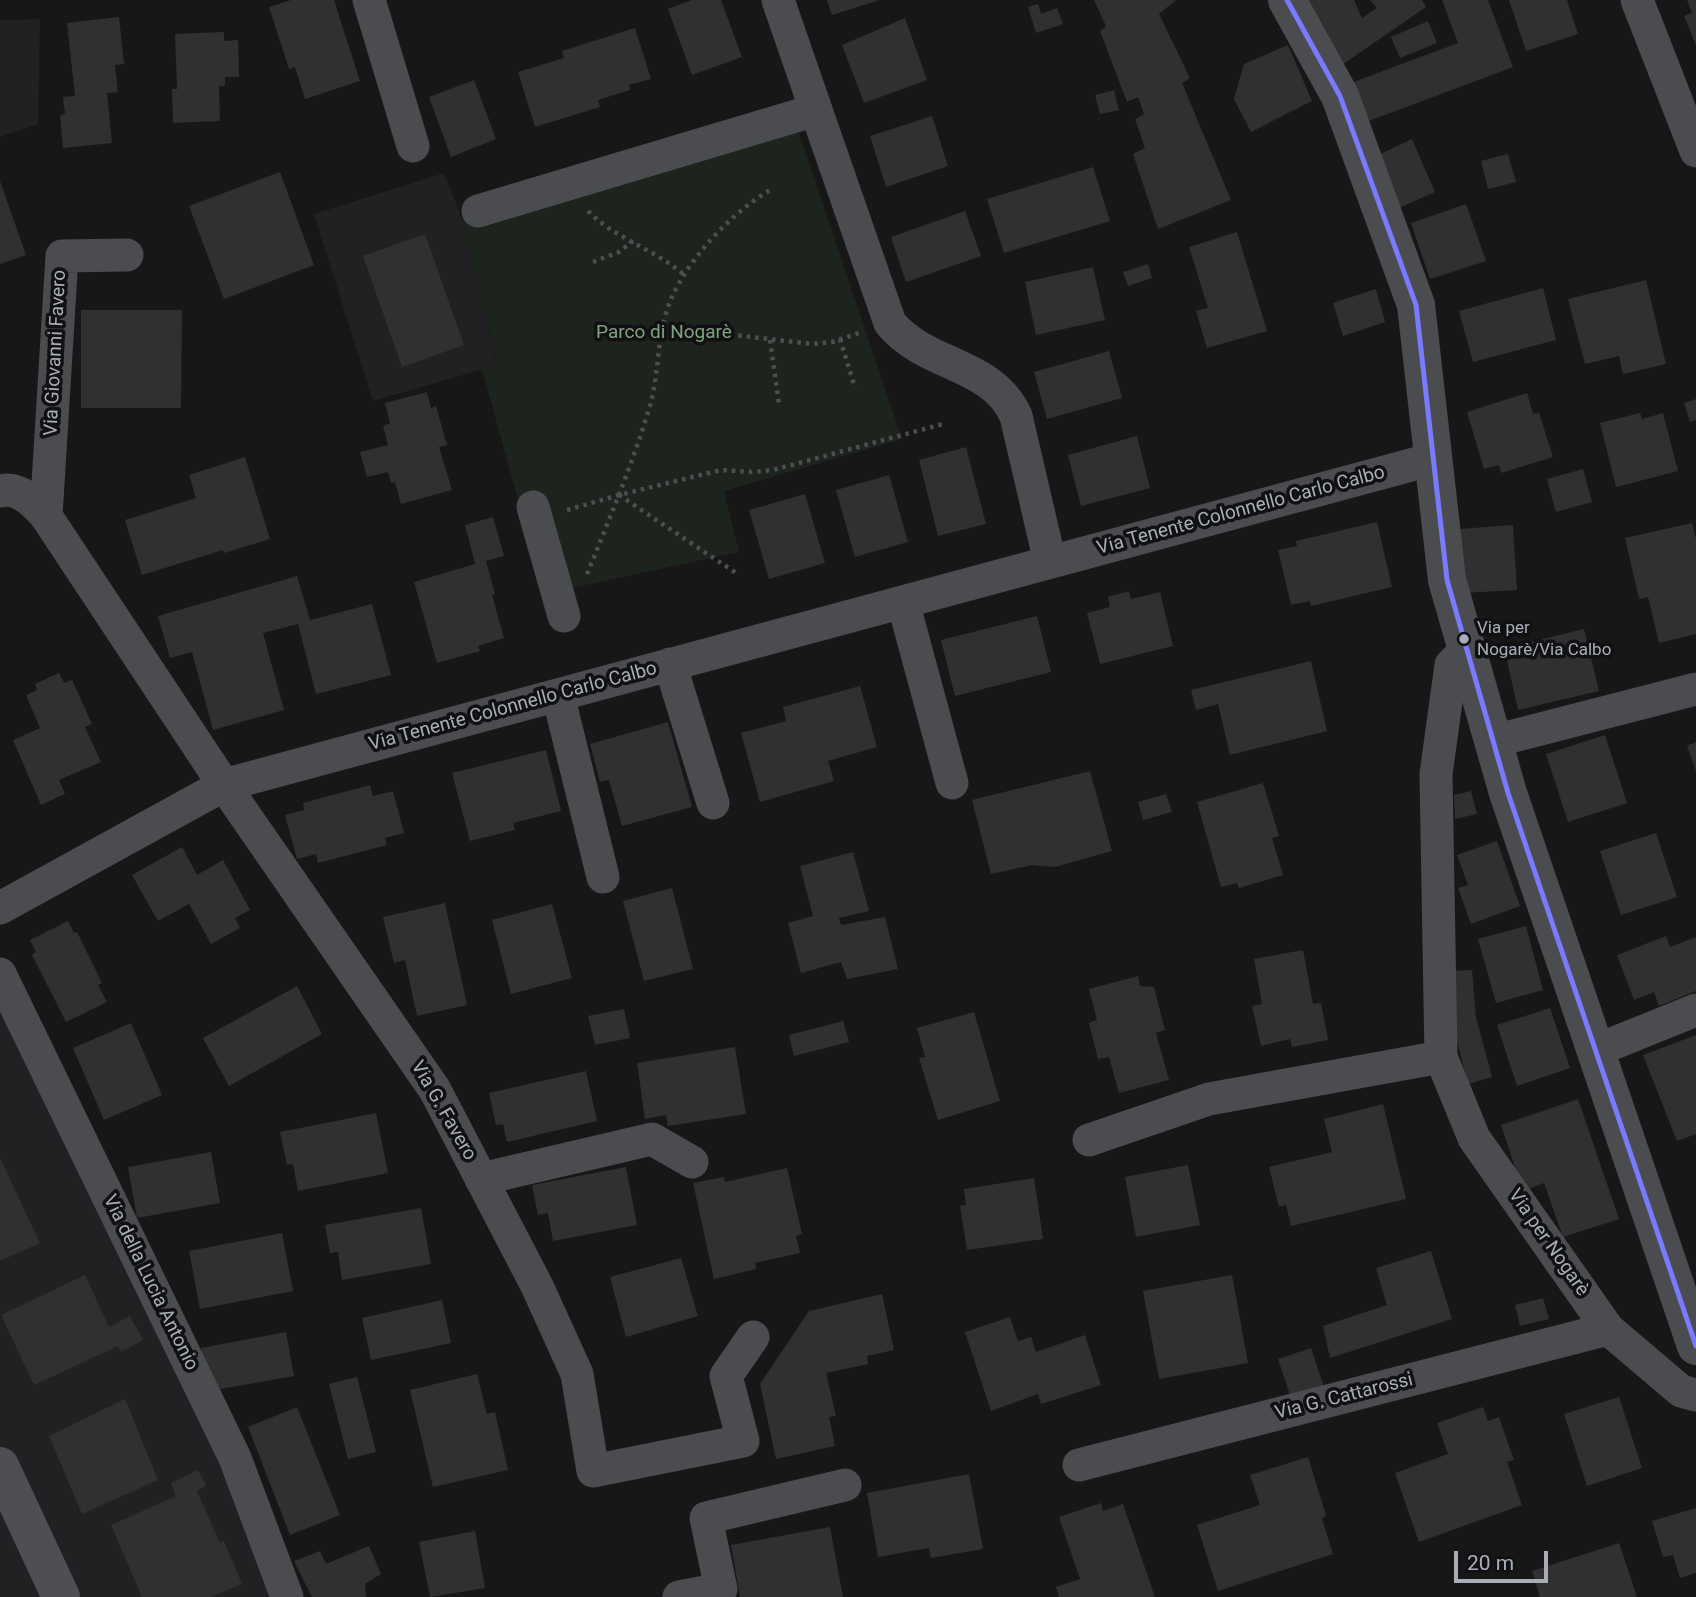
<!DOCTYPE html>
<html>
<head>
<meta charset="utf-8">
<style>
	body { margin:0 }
	#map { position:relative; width:1696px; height:1597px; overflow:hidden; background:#171717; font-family:Roboto,sans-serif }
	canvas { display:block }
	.scale { position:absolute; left:1454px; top:1551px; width:94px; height:32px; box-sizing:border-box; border:4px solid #a8aeb8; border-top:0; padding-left:9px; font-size:21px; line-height:24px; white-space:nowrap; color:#a8aeb8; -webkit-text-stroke:5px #111113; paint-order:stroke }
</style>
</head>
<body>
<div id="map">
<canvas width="1696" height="1597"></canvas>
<div class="scale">20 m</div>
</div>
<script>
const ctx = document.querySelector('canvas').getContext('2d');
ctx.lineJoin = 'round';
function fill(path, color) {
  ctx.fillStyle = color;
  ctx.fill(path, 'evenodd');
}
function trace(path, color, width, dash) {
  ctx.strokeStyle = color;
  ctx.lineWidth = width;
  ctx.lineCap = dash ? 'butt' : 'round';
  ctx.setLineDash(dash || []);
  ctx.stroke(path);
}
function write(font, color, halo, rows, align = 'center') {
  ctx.font = font + ' Roboto,sans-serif';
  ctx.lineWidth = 7;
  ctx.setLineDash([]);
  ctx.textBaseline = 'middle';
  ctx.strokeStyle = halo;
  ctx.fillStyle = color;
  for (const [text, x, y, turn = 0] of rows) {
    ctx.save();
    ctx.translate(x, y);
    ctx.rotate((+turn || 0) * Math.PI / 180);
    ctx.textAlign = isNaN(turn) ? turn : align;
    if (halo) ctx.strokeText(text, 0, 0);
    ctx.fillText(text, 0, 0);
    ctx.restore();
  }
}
const built = new Path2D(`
	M40,19l-2,105 -38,13v-117z
	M444,173l18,46 35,146 -124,36 -59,-187z
	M0,989l289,608h-289z`);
const green = new Path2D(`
	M793,115l109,324 -178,52 15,61 -195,42 1,4 -63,-229 15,-5 -35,-145z`);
const building = new Path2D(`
	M291,0h43l26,81 -55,18 -10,-32 -6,2 -20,-62z
	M692,0h29l21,57 -50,18 -24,-66z
	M827,0h50v1l-45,14z
	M1094,0h82l-17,14 31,64 -8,5 49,117 -73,29 -25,-75 12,-6 -10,-29 9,-5 -6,-17 -11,5 -27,-71 6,-5z
	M1303,0h51l8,18 15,-10 -7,-8h52l4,7 -87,60z
	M1442,0h46l25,67 -147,55 -15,-39 107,-40z
	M1509,0h58l11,34 -52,17z
	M1687,0h9v45l-12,-29 8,-3z
	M1038,4l3,10 16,-6 6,16 -27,9 -8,-26z
	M119,17l5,47 -9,1 3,27 -11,1 5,50 -49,5 -3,-33 5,-1 -2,-17 12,-1 -8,-73z
	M905,18l22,62 -63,23 -22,-58z
	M1428,21l9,22 -37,15 -9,-21z
	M635,28l16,51 -22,6 1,5 -32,10 2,7 -65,20 -17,-55 46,-14 -2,-7z
	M224,32v9l14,-1 1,37h-14v9h-6l1,35 -47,2 -1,-34h5l-2,-55z
	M1288,45l24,56 -61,31 -17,-33 10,-35z
	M474,80l22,59 -45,18 -22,-60z
	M1114,90l5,20 -19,4 -5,-19z
	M932,116l16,50 -62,21 -16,-51z
	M1412,139l23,53 -36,16 -23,-52z
	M1508,154l8,28 -28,7 -7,-28z
	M1093,167l17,54 -106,32 -17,-54z
	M280,172l34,93 -90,34 -35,-93z
	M0,181l26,74 -26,9z
	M1466,204l20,57 -56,18 -19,-56z
	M965,211l16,45 -75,26 -15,-45z
	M1237,232l30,99 -60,17 -11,-37 12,-3 -19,-61z
	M425,234l39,111 -62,22 -39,-111z
	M1148,264l4,14 -24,8 -5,-14z
	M1093,267l12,53 -69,15 -11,-53z
	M1646,280l20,84 -43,10 -4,-18 -34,8 -17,-65z
	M1543,288l13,52 -83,22 -14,-51z
	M1376,289l9,33 -42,14 -10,-33z
	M81,310h101l-1,98h-100z
	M1109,351l13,47 -75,21 -13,-47z
	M427,392l4,16 5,-2 11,39 -8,2 13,43 -51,14 -6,-22 -4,1 -3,-11 -21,5 -7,-25 28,-7 -5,-19 7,-3 -5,-20z
	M1527,393l6,21 6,-1 14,44 -52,16 -2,-8 -15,4 -17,-57z
	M1696,399v21l-6,2 -6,-19z
	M1640,413l2,6 21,-6 15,58 -62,16 -16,-64z
	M1137,436l13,52 -69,18 -13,-51z
	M966,447l20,77 -48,12 -19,-76z
	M245,457l25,82 -46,14 -1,-3 -81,25 -17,-55 71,-22 -7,-23z
	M1583,469l9,33 -36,10 -9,-33z
	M889,475l19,67 -53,15 -19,-67z
	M805,494l20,69 -56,16 -20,-69z
	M493,517l11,39 -18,5 9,33 -3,1 12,43 -26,8 2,5 -43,12 -23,-81 61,-18 -10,-39z
	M1377,522l15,65 -81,19 -1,-5 -19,4 -13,-55 19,-4 -1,-5z
	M1692,523l4,16v95l-37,9 -11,-46 -9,2 -14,-61z
	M1513,525l4,65 -54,3 -4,-64z
	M297,576l13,44 62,-16 19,71 -75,19 -18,-70 -35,9 21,77 -71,20 -21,-78 -22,6 -12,-42z
	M1129,591l2,8 29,-7 13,54 -73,18 -13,-51 23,-6 -2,-10z
	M1037,616l14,56 -96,24 -14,-56z
	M1584,629l15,62 -81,19 -11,-50 18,-4 -3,-12z
	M1311,661l16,70 -97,24 -12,-51 -22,6 -5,-20z
	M59,673l5,10 8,-3 20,44 -7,3 16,35 -42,18 6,14 -24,11 -28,-65 27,-12 -14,-33 11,-5 -2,-6z
	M860,686l17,61 -49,14 6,20 -74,21 -19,-69 45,-12 -3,-14z
	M668,722l24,85 -70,19 -13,-46 -9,2 -10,-38z
	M1605,735l22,68 -59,19 -22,-68z
	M1696,742v29l-9,-25z
	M546,750l15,61 -48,12 2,7 -45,11 -18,-68z
	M1090,771l22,80 -57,16 -23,-2 -41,9 -19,-74z
	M1263,783l16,53 -7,2 11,37 -44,13 -2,-5 -16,4 -24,-85z
	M370,785l3,11 20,-5 11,42 -19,5 2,7 -69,18 -2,-9 -19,5 -12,-44 19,-5 -1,-7z
	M1471,791l6,23 -22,5 -1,-24z
	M1166,794l6,18 -29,8 -5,-18z
	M1656,833l21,64 -56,18 -21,-64z
	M1497,841l23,65 -49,18 -13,-36 10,-3 -11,-30z
	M182,847l15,28 26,-15 27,50 -15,8 5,10 -29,16 -22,-40 -31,17 -26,-46z
	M853,852l16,59 -30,7 2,7 44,-8 13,52 -51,10 -6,-17 -40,11 -13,-50 25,-7 -13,-50z
	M672,888l21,81 -49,12 -21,-80z
	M445,903l22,102 -50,11 -12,-56 -11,3 -11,-46z
	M552,904l20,74 -61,16 -19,-74z
	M68,921l6,12 3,-1 25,51 -4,2 9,17 -41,20 -34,-67 4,-3 -6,-12z
	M1526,926l17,64 -47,13 -18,-64z
	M1666,936l4,11 26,-10v54l-37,15 -5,-14 -20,8 -17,-45z
	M1303,950l10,54 8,-1 7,37 -36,7 -2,-8 -29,7 -9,-40 10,-2 -8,-45z
	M1472,970l4,47 16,60 -24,7 -11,-43 -7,-70z
	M1138,976l2,10 14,1 11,43 -9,3 13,47 -50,13 -10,-36 -11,2 -9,-36 8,-3 -8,-31z
	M297,986l25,48 -93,52 -26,-48z
	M1550,1008l20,60 -53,18 -20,-61z
	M624,1009l6,29 -35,7 -7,-29z
	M974,1012l26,89 -62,19 -19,-62 6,-1 -8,-29z
	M843,1021l6,21 -55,14 -5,-21z
	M131,1023l31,72 -58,25 -31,-72z
	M1696,1035v99l-19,7 -34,-86z
	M735,1047l11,67 -78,12 -2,-11 -21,4 -8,-56z
	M586,1071l11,50 -90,21 -4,-18 -7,1 -7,-32z
	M1578,1099l41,120 -56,18 -19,-54 -21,8 -22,-66z
	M1383,1104l23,95 -115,27 -5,-21 -7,2 -10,-40 63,-15 -8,-33z
	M376,1113l12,60 -90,18 -5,-27 -6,1 -7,-33z
	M211,1152l9,51 -83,15 -9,-51z
	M0,1158l40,85 -40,18z
	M1188,1165l12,60 -64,12 -11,-60z
	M626,1167l11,58 -84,16 -5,-28 -10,2 -6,-30z
	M787,1168l15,66 -6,2 4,17 -45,10 1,6 -42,10 -21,-96 31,-6 1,5z
	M1034,1178l9,61 -76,11 -7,-44 6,-1 -2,-16z
	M421,1208l10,56 -89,16 -4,-28 -8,1 -5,-28z
	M282,1233l11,58 -93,18 -11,-58z
	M1431,1251l21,68 -122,39 -7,-32 64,-21 -11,-37z
	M681,1258l17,58 -72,21 -16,-60z
	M85,1275l24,52 21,-11 13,24 -22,12 -3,-6 -84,39 -33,-70z
	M1232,1275l16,88 -89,16 -16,-88z
	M882,1294l12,56 -27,6 1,8 -42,9 10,43 -7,1 6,29 -59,13 -16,-75 49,-73z
	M1543,1298l6,21 -29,7 -5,-21z
	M442,1300l9,43 -80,17 -9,-42z
	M1010,1317l8,24 13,-4 5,15 49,-17 16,50 -60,19 -3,-10 -47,17 -26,-79z
	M286,1332l8,44 -85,15 -8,-43z
	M1311,1348l16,48 -33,11 -16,-48z
	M477,1374l10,40 8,-2 13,58 -75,17 -23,-97z
	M357,1377l19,75 -28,7 -19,-75z
	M1619,1397l23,71 -55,18 -23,-72z
	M125,1399l33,81 -76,34 -33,-78z
	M297,1407l43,108 -50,20 -42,-108z
	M1483,1407l5,14 11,-4 15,43 -7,2 15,43 -103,37 -24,-69 53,-19 -11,-31z
	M1308,1457l18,58 -4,4 11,35 -115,37 -21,-66 63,-20 -10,-30z
	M198,1470l8,16 -9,5 23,52 4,-2 18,43 -31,13h-69l-31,-72 65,-29 -5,-13z
	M969,1474l14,75 -52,9 -2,-10 -51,9 -11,-64z
	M1101,1503l2,8 20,-7 32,93h-96l-3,-10 24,-8 -21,-62z
	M1696,1508v65l-16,5 -7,-23 -10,2 -11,-36z
	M830,1527l13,70h-103l-9,-52z
	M475,1531l10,57 -55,9 -11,-55z
	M1619,1543l18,54h-97l-8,-26z
	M369,1546l12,28 -16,10 1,13h-54l-18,-36 26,-10 6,13z`);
const path = new Path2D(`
	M588,211c27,28 67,38 96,64
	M593,262l26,-10 14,-11
	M662,331h37l113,13 20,-2 27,-9
	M840,339l15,49
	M770,340l9,64
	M619,495l117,78
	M567,510l52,-15 102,-25 31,2 21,-2 170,-46
	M587,574c22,-54 45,-109 62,-165 9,-29 8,-60 15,-89 12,-50 64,-105 106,-130`);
const minor = new Path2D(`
	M369,0l44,146
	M778,0l38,110
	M1637,0l59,151
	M478,211l338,-101 74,213c36,44 102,39 126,93l34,146
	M0,491c19,-5 35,12 46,25l178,269 211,305 102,196 40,88 16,97 150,-30 -17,-65 27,-39
	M533,507l31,109
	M46,516l16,-260 65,-1
	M903,602l49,181
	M1467,649l-16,16 -15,109 5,283 33,81 134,191 73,62 15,4
	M670,664l43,139
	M558,695l45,182
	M1494,741l202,-52
	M0,908l224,-123 1209,-326
	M0,974l235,484 52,139
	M1597,1050l99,-40
	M1089,1140l120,-41 232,-42
	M481,1179l171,-40 40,23
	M1079,1465l529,-136
	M679,1597l42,-8 -15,-71 139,-33`);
const tertiary = new Path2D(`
	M1287,0l53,96 76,209 31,275 61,213 188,553`);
const primary = new Path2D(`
	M0,1466l61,131`);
const bus1 = new Path2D(`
	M1287,0l53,96 76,209 31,275 61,213 188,553`);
const markers = [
	[1464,639,6,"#a8aeb8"]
];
const busNames = [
	["Via per",1477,629],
	["Nogarè/Via Calbo",1477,651]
];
const parkNames = [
	["Parco di Nogarè",664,333]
];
const streetNames = [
	["Via Giovanni Favero",56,353,-87],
	["Via Tenente Colonnello Carlo Calbo",1241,511,-15],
	["Via Tenente Colonnello Carlo Calbo",513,707,-15],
	["Via G. Favero",443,1111,60],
	["Via per Nogarè",1548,1243,55],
	["Via della Lucia Antonio",150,1283,64],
	["Via G. Cattarossi",1344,1397,-14]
];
fill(built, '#212123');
fill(green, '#1d241d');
fill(building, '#303031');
trace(path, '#4d4e52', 4.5, [3.5, 5]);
trace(minor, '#4b4c50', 33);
trace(tertiary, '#4b4c50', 38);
trace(primary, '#4d4f52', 38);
trace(bus1, '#7a7aff', 5);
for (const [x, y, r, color] of markers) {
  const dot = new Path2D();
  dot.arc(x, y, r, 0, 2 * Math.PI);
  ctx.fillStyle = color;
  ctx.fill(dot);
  trace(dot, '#111113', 2.5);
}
write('17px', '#a8aeb8', '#111113', busNames, 'left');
write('19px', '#7fa37f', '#111113', parkNames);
write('19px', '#a8aeb8', '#111113', streetNames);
</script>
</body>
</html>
